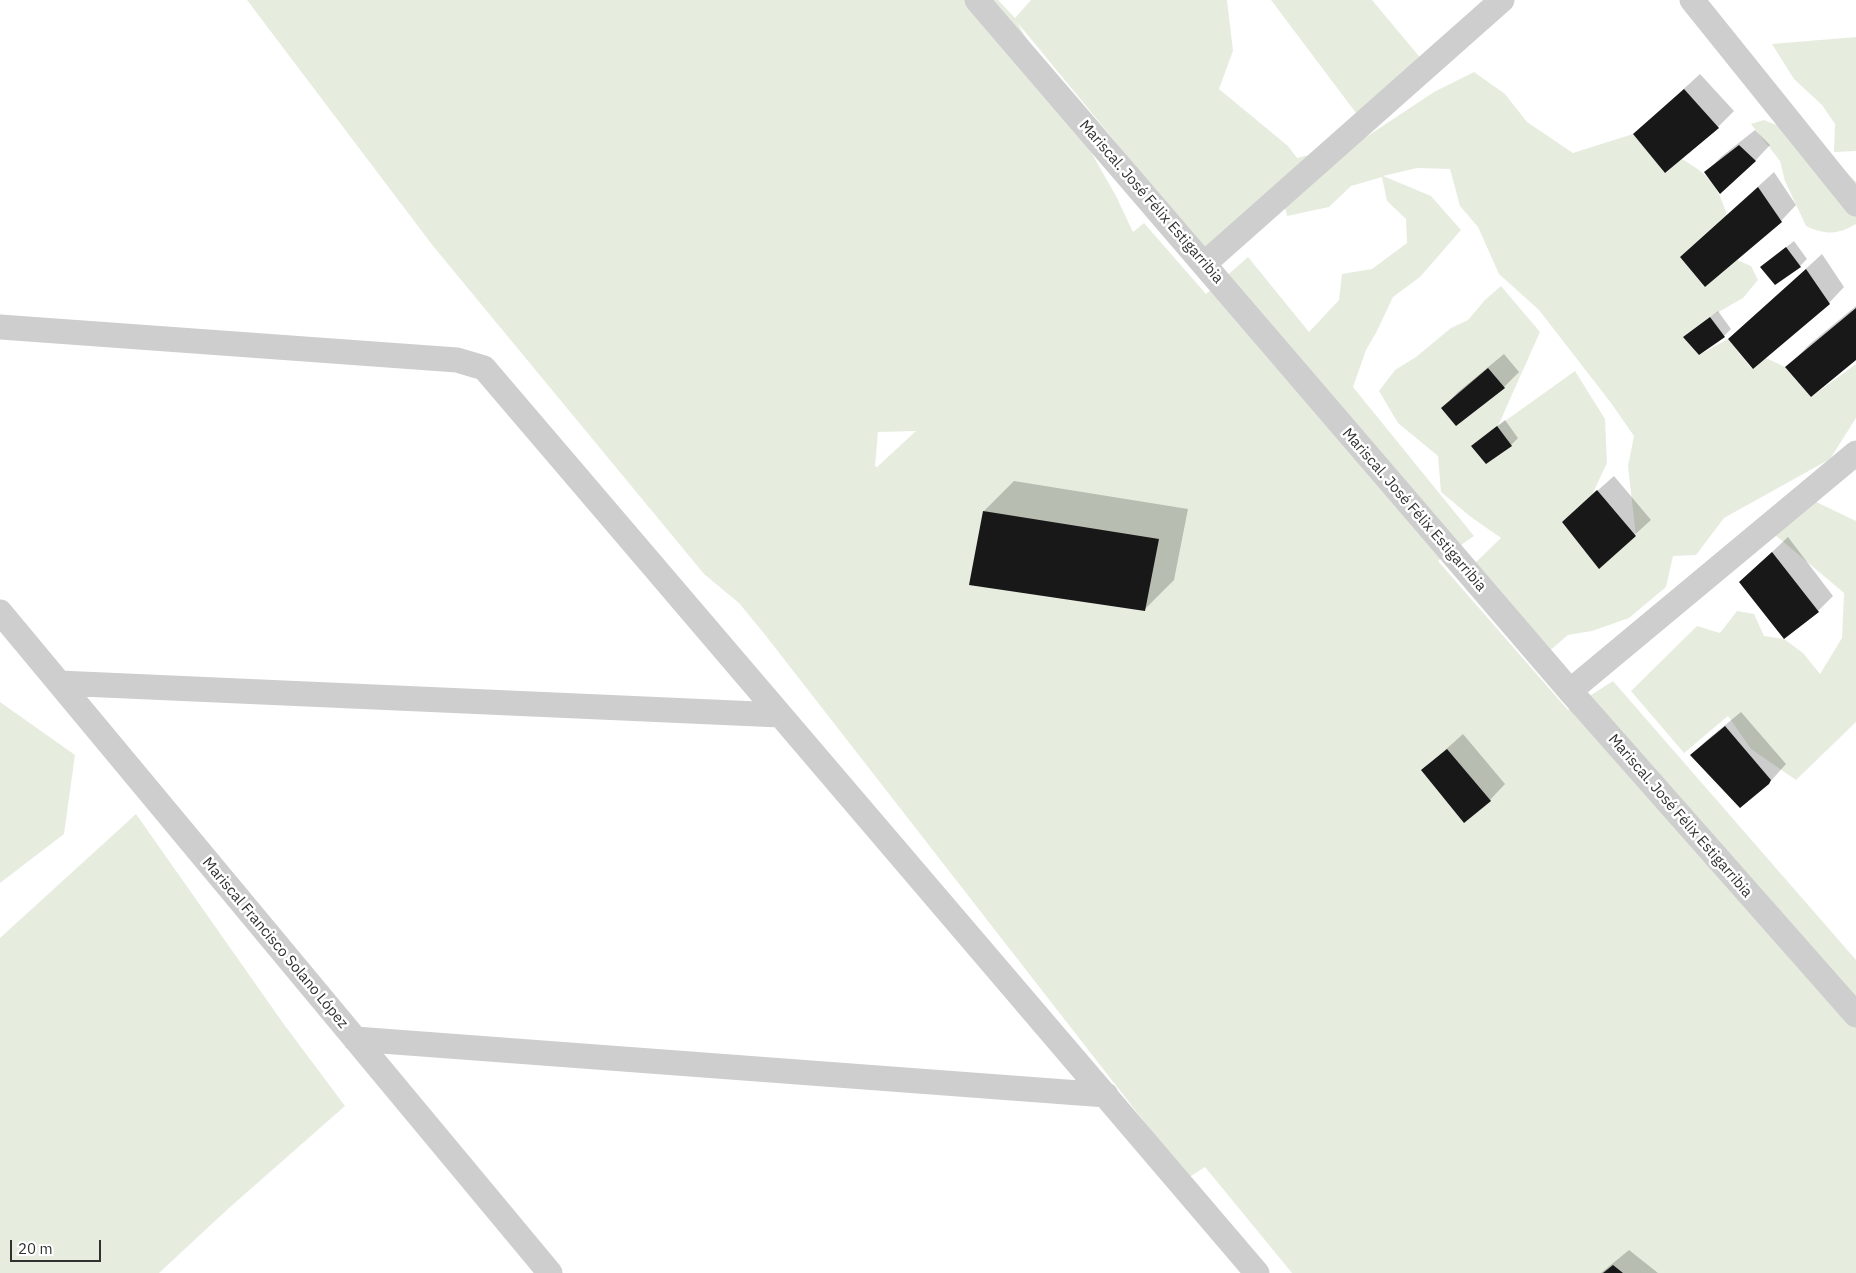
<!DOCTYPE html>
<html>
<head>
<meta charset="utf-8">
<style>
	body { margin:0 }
	#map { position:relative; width:1856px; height:1273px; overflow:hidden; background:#fff; font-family:"IBM Plex Sans",sans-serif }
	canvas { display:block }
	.scale { position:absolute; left:10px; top:1240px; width:91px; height:22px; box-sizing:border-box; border:2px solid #313131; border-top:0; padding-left:6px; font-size:15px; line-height:18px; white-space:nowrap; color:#313131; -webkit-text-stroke:4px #fff; paint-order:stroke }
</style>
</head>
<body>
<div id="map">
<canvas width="1856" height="1273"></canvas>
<div class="scale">20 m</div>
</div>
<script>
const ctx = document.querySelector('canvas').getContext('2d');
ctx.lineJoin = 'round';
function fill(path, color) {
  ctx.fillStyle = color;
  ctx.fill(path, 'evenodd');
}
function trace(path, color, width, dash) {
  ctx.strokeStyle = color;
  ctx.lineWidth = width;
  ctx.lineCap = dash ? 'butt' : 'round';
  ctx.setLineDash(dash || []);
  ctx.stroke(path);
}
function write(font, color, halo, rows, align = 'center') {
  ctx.font = font + ' "IBM Plex Sans",sans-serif';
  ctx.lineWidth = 5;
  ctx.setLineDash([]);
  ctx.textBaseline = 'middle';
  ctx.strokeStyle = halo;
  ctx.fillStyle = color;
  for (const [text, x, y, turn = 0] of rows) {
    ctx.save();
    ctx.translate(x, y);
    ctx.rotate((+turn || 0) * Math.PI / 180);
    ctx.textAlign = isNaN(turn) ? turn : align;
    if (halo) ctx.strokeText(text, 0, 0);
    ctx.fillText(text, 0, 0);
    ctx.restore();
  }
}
const green = new Path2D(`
	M247,0h751l17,18 16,-18h196l6,51 -14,38 69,57 9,12 60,-15 77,-51 40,-20 31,22 22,28 46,31 60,-19 32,39 17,-14c28,17 35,25 45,56l-47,42 25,30 32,-27 14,6 7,14 -15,18 -33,19 -26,20 15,18 29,-16 24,30 14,-11 19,9 26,30 45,-33v54l-26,41 -106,59 -28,37 -23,1 -7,31 -37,31 -37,13 -24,4 -20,17 -75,-87 28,-27 -30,-21 -30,-25 -3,-36 -40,-33 -19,-32 16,-21 21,-13 35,-29 17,-8 17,-20 16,-14 39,46 -42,94 77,-55 30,48 2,44 -15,32 -30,27 37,46 37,-32 -8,-70 6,-30 -23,-33 -72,-93 -40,-36 -21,-47 -18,-21 -10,-37 -33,-1 -34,8 48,20 30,34 -41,47 -27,20 -16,34 -11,19 -13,37 121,149 -36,25 130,149 45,-29 243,279v313h-564l-87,-106 -17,11 -422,-542 -27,-33 -35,-29 -271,-328zM1017,22l189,230 76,-57 5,21 42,-9 22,-21 31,-9 5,24 19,18 1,24 -35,26 -30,5 -3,26 -30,32 -61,-75 -42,37 -62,-71 -11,9 -17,-36zM916,431l-39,36 -2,-1 3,-34z
	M1271,0h101l51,61 -67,52z
	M1856,37v114l-22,1 1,-28 -13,-19 -28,-26 -22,-35z
	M1764,120l35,14 23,14 34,34v42c-19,11 -31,11 -50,2l-21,-45 -5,-20 -29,-37z
	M1812,500l44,21v201l-60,58 -45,-31 -23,-33 -44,37 -53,-62 66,-65 23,7 17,-22 17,3 10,22 20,3 19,14 17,21 22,-36 2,-45 -70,-59z
	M0,702l75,53 -11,79 -64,49z
	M136,814l147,209 62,83 -116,102 -70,65h-159v-335z`);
const shadow = new Path2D(`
	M1700,74l34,37 -16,16 -53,44 -31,-37z
	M1755,130l15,15 -15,16 -49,11 15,-15z
	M1774,172l22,33 -15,16 -84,21z
	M1794,241l13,18 -7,7 -39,1z
	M1822,254l22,33 -15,16 -100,36z
	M1856,306v52l-69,9 23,-23z
	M1718,311l13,18 -7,7 -39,1z
	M1504,354l15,18 -15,15 -61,21 15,-16z
	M1505,420l13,18 -7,7 -39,1z
	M1614,476l37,44 -52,47 -20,-60z
	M1014,481l174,28 -14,71 -30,30 -160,-99z
	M1788,537l45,59 -15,15 -78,-29z
	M1741,712l45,52 -17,19 -78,-28 16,-15z
	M1463,734l42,50 -15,16 -67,-30z
	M1629,1250l29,23h-57z`);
const building = new Path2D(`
	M1684,89l35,39 -54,45 -32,-39z
	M1739,145l17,16 -36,33 -16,-22z
	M1758,187l24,35 -77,65 -25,-30z
	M1786,247l15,20 -26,18 -15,-18z
	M1806,269l24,35 -77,65 -25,-30z
	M1856,308v52l-45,37 -26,-30z
	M1710,317l15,20 -26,18 -16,-18z
	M1488,368l17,20 -49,38 -15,-18z
	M1497,426l15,20 -26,18 -15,-18z
	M1597,490l39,46 -37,33 -37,-47z
	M983,511l176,28 -14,72 -176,-26z
	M1772,552l47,60 -35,27 -45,-57z
	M1725,726l46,54 -2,4 -29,24 -50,-53z
	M1447,749l44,52 -27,22 -43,-53z
	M1613,1265l10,8h-20z`);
const street = new Path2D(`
	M977,0l593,691 286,324
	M1692,0l164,204
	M1204,264l298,-264
	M0,327l457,33 27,8 773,905
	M0,612l550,661
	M59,683l721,32
	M1570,691l286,-238
	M355,1039l751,56`);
const streetNames = [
	["Mariscal. José Félix Estigarribia",1151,202,49],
	["Mariscal. José Félix Estigarribia",1414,510,49],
	["Mariscal. José Félix Estigarribia",1680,816,49],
	["Mariscal Francisco Solano López",275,943,50]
];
fill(green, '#e6eddf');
fill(shadow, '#0003');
fill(building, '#181818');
trace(street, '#cecece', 25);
write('15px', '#313131', '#fff', streetNames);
</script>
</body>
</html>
